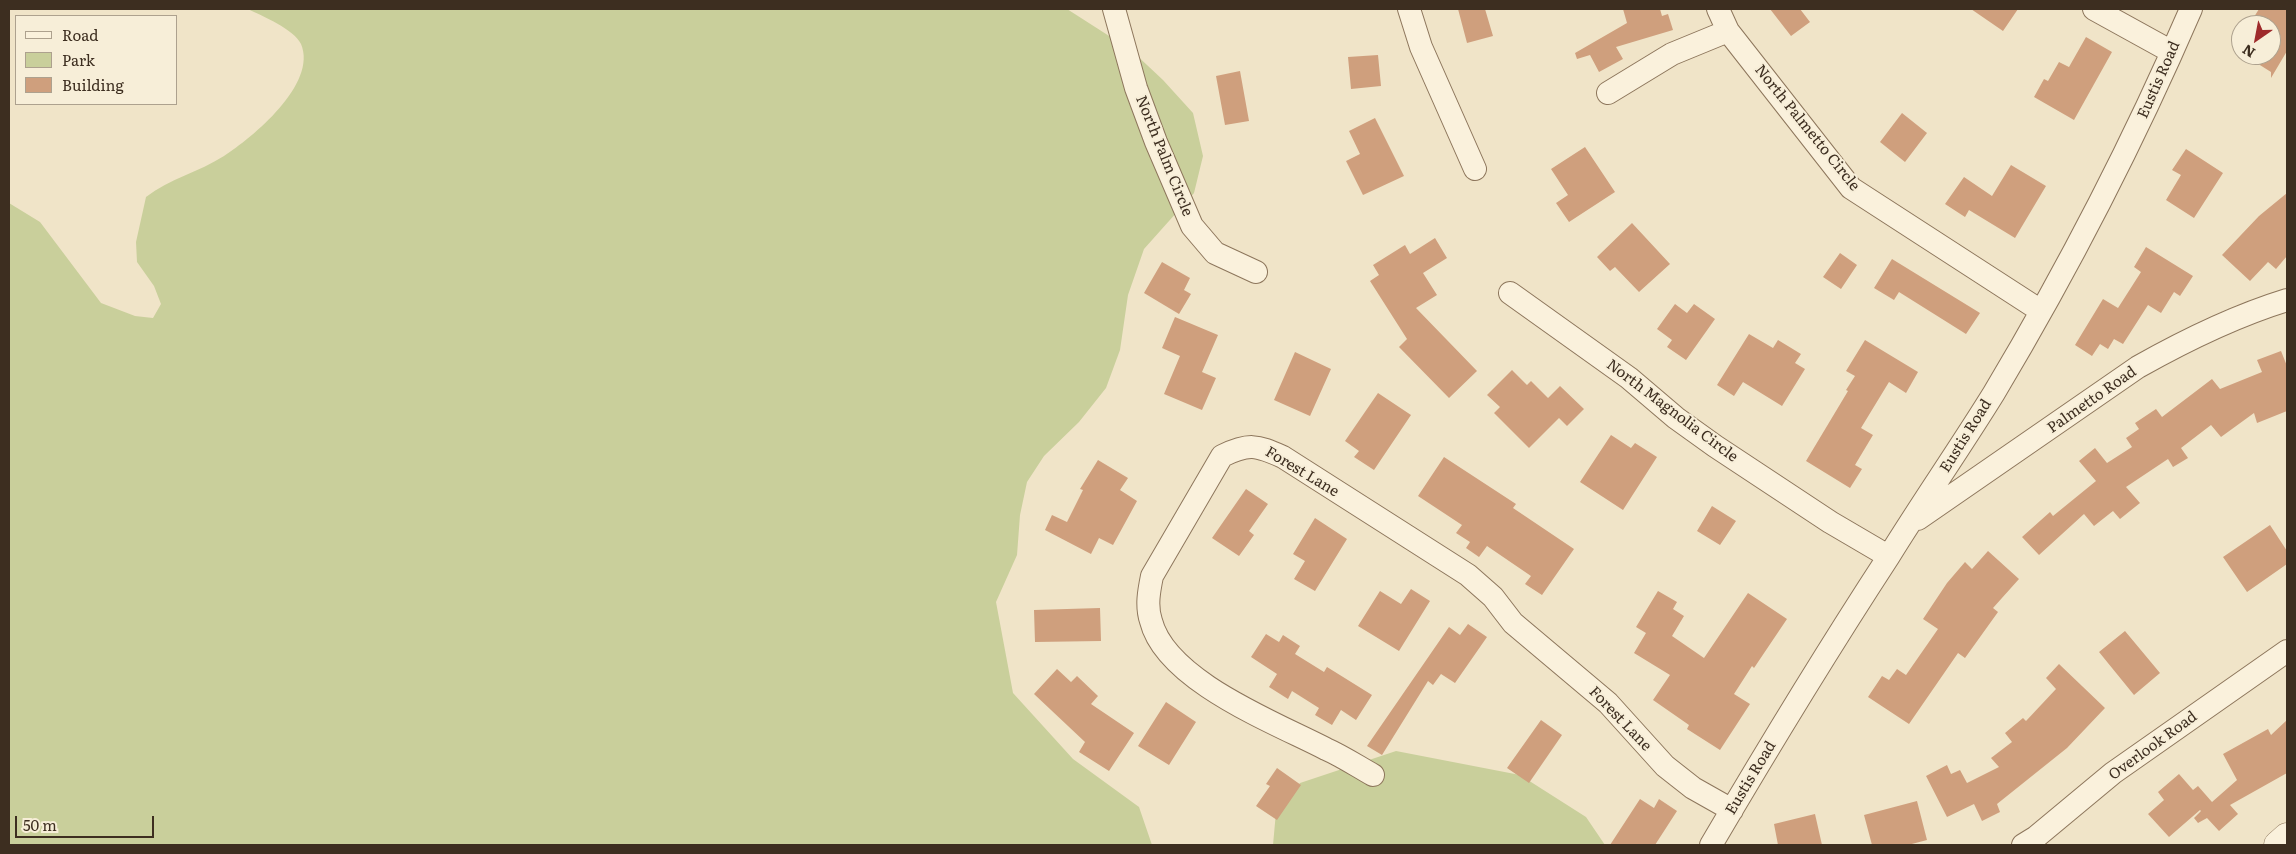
<!DOCTYPE html>
<html>
<head>
<meta charset="utf-8">
<style>
	body { margin:0 }
	#map { position:relative; width:2296px; height:854px; overflow:hidden; background:#f0e4c8; font-family:Literata,serif }
	canvas { display:block }
	.frame { position:absolute; inset:0; border:10px solid #3d2e20; pointer-events:none }
	.legend { position:absolute; left:15px; top:15px; width:162px; height:90px; box-sizing:border-box; background:#f7eed8; border:1px solid #ada18e; margin:0; padding:6px 9px; list-style:none; font-size:15px; color:#3d2e20 }
	.legend li { display:flex; align-items:center; gap:10px; height:25px }
	.legend b { width:25px; border:1px solid #ada18e }
	.north { position:absolute; left:2231px; top:15px; width:50px; height:50px; box-sizing:border-box; background:#f7eed8; border:1px solid #ada18e; border-radius:50%; rotate:213deg; font-size:14px; font-weight:700; line-height:20px; text-align:center; color:#3d2e20 }
	.north::after { content:''; display:block; margin:auto; width:18px; height:22px; background:#9e2a2b; clip-path:polygon(50% 0,100% 100%,50% 72%,0 100%) }
	.scale { position:absolute; left:15px; top:816px; width:139px; height:22px; box-sizing:border-box; border:2px solid #3d2e20; border-top:0; padding-left:6px; font-size:15px; line-height:18px; white-space:nowrap; color:#3d2e20; -webkit-text-stroke:4px #f7eed8; paint-order:stroke }
</style>
</head>
<body>
<div id="map">
<canvas width="2296" height="854"></canvas>
<div class="frame"></div>
<ul class="legend">
<li><b style="height:6px;background:#faf1dc"></b>Road</li>
<li><b style="height:14px;background:#c9cf9b"></b>Park</li>
<li><b style="height:14px;background:#cf9f7d"></b>Building</li>
</ul>
<div class="north">N</div>
<div class="scale">50 m</div>
</div>
<script>
const ctx = document.querySelector('canvas').getContext('2d');
ctx.lineJoin = 'round';
function fill(path, color) {
  ctx.fillStyle = color;
  ctx.fill(path, 'evenodd');
}
function trace(path, color, width, dash) {
  ctx.strokeStyle = color;
  ctx.lineWidth = width;
  ctx.lineCap = dash ? 'butt' : 'round';
  ctx.setLineDash(dash || []);
  ctx.stroke(path);
}
function write(font, color, halo, rows, align = 'center') {
  ctx.font = font + ' Literata,serif';
  ctx.lineWidth = 4;
  ctx.setLineDash([]);
  ctx.textBaseline = 'middle';
  ctx.strokeStyle = halo;
  ctx.fillStyle = color;
  for (const [text, x, y, turn = 0] of rows) {
    ctx.save();
    ctx.translate(x, y);
    ctx.rotate((+turn || 0) * Math.PI / 180);
    ctx.textAlign = isNaN(turn) ? turn : align;
    if (halo) ctx.strokeText(text, 0, 0);
    ctx.fillText(text, 0, 0);
    ctx.restore();
  }
}
const green = new Path2D(`
	M248,9h819l64,41 32,30 30,33 10,43 -9,37 -50,56 -16,46 -8,55 -14,38 -27,34 -35,34 -17,26 -7,33 -3,40 -21,47 17,91 60,66 66,48 13,38h-1143v-642l31,19 61,81 34,13 18,2 8,-14 -7,-18 -17,-24 -1,-20 10,-45c23,-18 53,-25 78,-41 28,-18 94,-72 77,-112 -7,-15 -39,-28 -53,-35z
	M1396,751l124,24 66,42 19,28h-332l3,-33 24,-29z`);
const building = new Path2D(`
	M1458,9h27l8,27 -26,7z
	M1623,9h37l2,7 6,-2 5,16 -57,17 7,12 -24,13 -9,-17 -13,4 -2,-6 52,-30z
	M1770,9h30l10,13 -19,14z
	M1971,9h47l-15,22z
	M2259,9h28v42l-16,27v-6l-27,-17h27v-30h-22z
	M2086,37l26,15 -38,68 -40,-23 10,-18 4,2 11,-19 10,5z
	M1378,55l3,31 -30,3 -3,-32z
	M1240,71l9,50 -24,4 -9,-49z
	M1902,113l25,20 -22,29 -25,-20z
	M1375,118l29,58 -41,19 -17,-34 14,-7 -11,-23z
	M1585,147l30,45 -46,30 -13,-19 12,-8 -17,-26z
	M2186,149l37,24 -29,45 -28,-18 15,-25 -9,-5z
	M2011,165l35,21 -31,52 -46,-28 -4,7 -20,-13 19,-27 28,19z
	M2287,193v63l-11,13 -8,-7 -18,19 -28,-26 37,-39z
	M1632,223l38,41 -31,28 -24,-25 -5,4 -13,-14z
	M1435,238l12,20 -24,15 14,22 -21,13 61,63 -28,27 -50,-51 8,-8 -37,-58 9,-6 -6,-10 32,-20 5,9z
	M2146,247l47,29 -13,20 -6,-4 -13,21 -13,-8 -25,39 -9,-5 -6,10 -8,-5 -8,12 -17,-11 28,-46 15,9 23,-36 -7,-5z
	M1840,253l17,12 -16,24 -18,-12z
	M1892,259l88,54 -14,21 -67,-42 -5,8 -20,-12z
	M1162,262l28,16 -6,12 7,4 -12,20 -35,-21z
	M1675,304l12,9 7,-9 21,15 -29,41 -19,-13 5,-7 -15,-11z
	M1175,317l43,18 -16,37 14,6 -14,32 -38,-16 16,-38 -18,-8z
	M1749,334l24,14 5,-8 23,14 -6,9 10,6 -23,37 -39,-24 -9,14 -17,-11z
	M1865,340l53,32 -12,21 -17,-11 -28,46 12,7 -18,30 7,4 -12,19 -44,-27 42,-70 -2,-1 9,-14 -9,-5z
	M2281,351l6,15v45l-30,12 -3,-10 -33,24 -10,-12 -30,23 7,10 -15,9 -5,-8 -42,28 14,16 -20,16 -7,-8 -19,15 -10,-12 -45,41 -17,-18 28,-25 3,4 43,-35 -17,-20 16,-13 12,15 25,-16 -6,-9 13,-9 -4,-6 21,-14 6,8 50,-38 8,10 42,-17 -5,-12z
	M1295,352l36,17 -21,47 -36,-16z
	M1512,370l15,15 4,-4 17,17 12,-12 24,23 -17,17 -8,-8 -30,30 -35,-35 6,-6 -13,-12z
	M1378,393l33,22 -37,55 -20,-13 5,-6 -14,-10z
	M1611,435l20,13 4,-5 22,14 -34,53 -43,-28z
	M1444,457l72,47 -3,4 61,41 -32,46 -17,-11 6,-8 -44,-30 -8,11 -13,-9 4,-6 -14,-9 6,-8 -44,-29z
	M1098,460l30,18 -8,12 17,11 -24,44 -14,-7 -8,16 -46,-24 7,-15 15,7 16,-32 -3,-1z
	M1246,489l22,15 -19,27 5,4 -15,21 -27,-18z
	M1712,506l24,15 -16,24 -23,-14z
	M1315,518l32,21 -32,52 -21,-12 11,-18 -12,-7z
	M2270,525l17,26v13l-40,28 -24,-35z
	M1988,551l31,28 -26,29 5,4 -33,46 -7,-5 -49,71 -41,-27 14,-21 7,4 8,-11 9,6 32,-46 -15,-10 24,-36 18,-21 7,7z
	M1411,589l19,12 -31,50 -41,-25 22,-35 21,13z
	M1658,591l19,11 -4,7 11,7 -12,20 32,22 44,-65 39,26 -33,49 -2,-2 -18,28 16,10 -30,46 -33,-21 2,-4 -36,-25 17,-25 -36,-22 12,-20 -10,-6z
	M1100,608l1,33 -66,1 -1,-32z
	M1468,624l19,13 -32,46 -14,-9 -8,11 -5,-4 -46,74 -15,-9 82,-119 11,8z
	M2125,631l35,42 -26,22 -35,-43z
	M1266,634l13,8 4,-7 17,11 -5,8 29,18 3,-5 45,28 -16,25 -15,-10 -9,15 -17,-10 4,-7 -27,-17 -4,8 -19,-12 8,-13 -26,-17z
	M2059,664l46,44 -38,40 -70,56 3,8 -18,9 -8,-17 -27,13 -21,-41 21,-11 4,9 9,-4 7,13 32,-16 -8,-9 21,-16 -7,-9 18,-15 3,3 30,-32 -10,-11z
	M1057,669l14,13 6,-6 21,20 -7,8 43,29 -25,38 -30,-19 6,-10 -51,-48z
	M1166,702l30,20 -27,43 -31,-19z
	M1541,720l21,15 -33,48 -22,-15z
	M2287,720v53l-57,32 8,9 -19,17 -12,-13 -9,5 -4,-5 7,-7 -1,-1 -31,27 -21,-23 16,-14 -6,-8 21,-18 14,16 5,-4 14,16 25,-22 -14,-26 45,-25 3,6z
	M1277,768l24,17 -24,35 -21,-14 14,-20 -4,-2z
	M1640,799l14,9 5,-9 18,12 -22,34h-45z
	M1917,801l10,39 -19,5h-36l-8,-30z
	M1815,814l7,31h-44l-4,-21z`);
const minor = new Path2D(`
	M1114,9l22,79 20,54 36,84 23,27 41,19
	M1409,9l12,38 54,122
	M1718,9l10,22 123,157 190,123
	M2094,9l78,43
	M1608,93l64,-39 56,-23
	M1510,293l119,85 47,40 39,28 115,76 58,34
	M1918,519l220,-152c48,-27 97,-51 149,-67
	M1373,775c-16,-9 -31,-19 -47,-26 -50,-26 -160,-68 -175,-128 -5,-15 -2,-30 1,-45l70,-120c27,-13 34,-11 61,1l185,118 25,22 20,26 95,80 57,63 28,22 39,22
	M1711,845c57,-97 116,-194 178,-289 34,-55 71,-108 105,-163 74,-124 140,-252 197,-384
	M2023,845l13,-8 77,-64 174,-122`);
const tertiary = new Path2D(`
	M2278,845l9,-8`);
const streetNames = [
	["Eustis Road",2159,80,-66],
	["North Palmetto Circle",1807,128,51],
	["North Palm Circle",1164,156,68],
	["Palmetto Road",2092,400,-35],
	["North Magnolia Circle",1672,411,37],
	["Eustis Road",1966,436,-58],
	["Forest Lane",1302,472,31],
	["Forest Lane",1620,719,46],
	["Overlook Road",2153,746,-36],
	["Eustis Road",1751,778,-59]
];
fill(green, '#c9cf9b');
fill(building, '#cf9f7d');
trace(minor, '#8d765c', 24);
trace(tertiary, '#8d765c', 29);
trace(minor, '#faf1dc', 22);
trace(tertiary, '#faf1dc', 28);
write('15px', '#3d2e20', '#f7eed8', streetNames);
</script>
</body>
</html>
